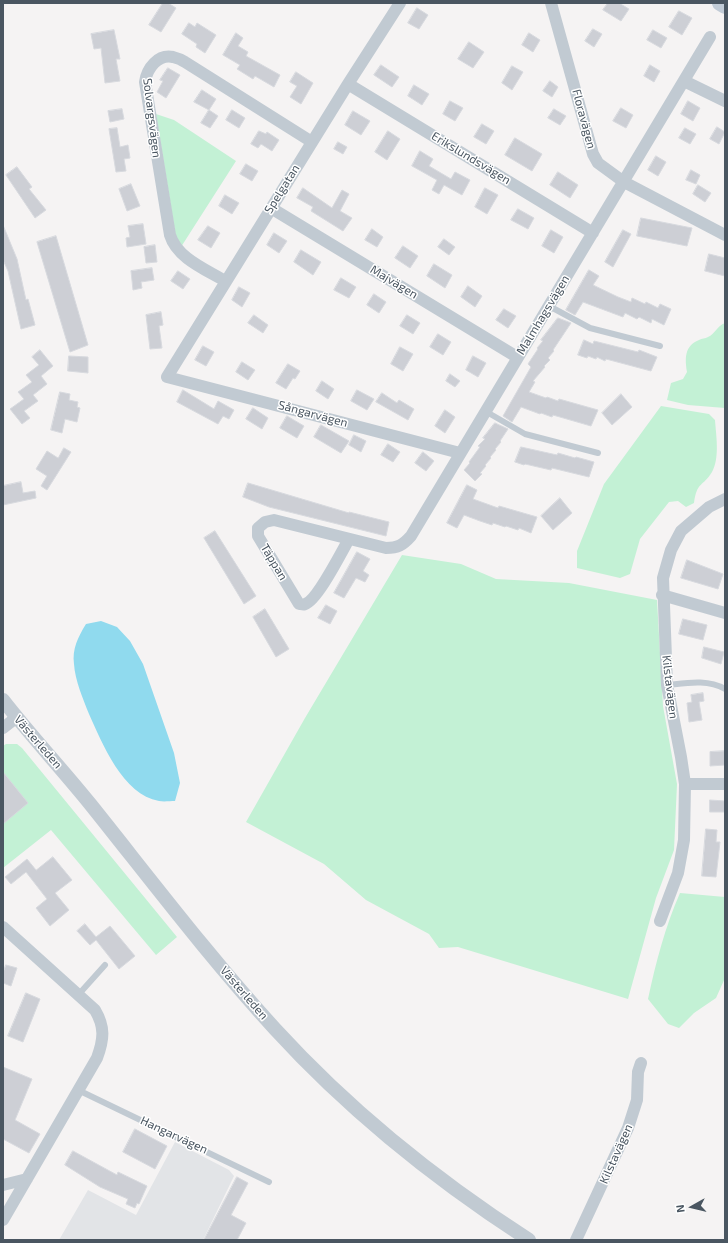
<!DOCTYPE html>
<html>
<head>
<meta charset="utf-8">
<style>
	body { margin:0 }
	#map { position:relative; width:728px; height:1243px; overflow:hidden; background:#f5f3f3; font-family:"Exo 2",sans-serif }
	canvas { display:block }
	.frame { position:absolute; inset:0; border:4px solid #4a5661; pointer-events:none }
	.north { position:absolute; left:672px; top:1187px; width:40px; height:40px; -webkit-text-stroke:3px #fff; paint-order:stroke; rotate:262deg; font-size:11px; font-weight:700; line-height:16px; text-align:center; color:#4a5661 }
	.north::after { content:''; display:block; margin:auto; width:14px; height:18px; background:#4a5661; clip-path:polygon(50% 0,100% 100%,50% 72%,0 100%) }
</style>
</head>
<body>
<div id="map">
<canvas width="728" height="1243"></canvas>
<div class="frame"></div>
<div class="north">N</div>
</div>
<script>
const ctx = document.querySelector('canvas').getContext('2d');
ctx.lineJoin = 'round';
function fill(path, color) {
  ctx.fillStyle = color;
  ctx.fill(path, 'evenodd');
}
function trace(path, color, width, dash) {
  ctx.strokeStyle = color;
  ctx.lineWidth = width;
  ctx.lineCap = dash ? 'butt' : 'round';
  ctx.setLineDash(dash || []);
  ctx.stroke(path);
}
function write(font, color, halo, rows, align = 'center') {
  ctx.font = font + ' "Exo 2",sans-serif';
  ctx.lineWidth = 3;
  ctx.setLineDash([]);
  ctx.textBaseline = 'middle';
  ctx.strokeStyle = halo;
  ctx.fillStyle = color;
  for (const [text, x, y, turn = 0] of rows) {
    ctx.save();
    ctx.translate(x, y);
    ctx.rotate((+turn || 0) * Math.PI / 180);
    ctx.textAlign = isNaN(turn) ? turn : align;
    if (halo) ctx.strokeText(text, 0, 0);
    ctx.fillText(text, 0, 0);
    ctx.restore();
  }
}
const airport = new Path2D(`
	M175,1142l54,28 5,6 -31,64h-144l29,-50 48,25z`);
const green = new Path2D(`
	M156,114l18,6 62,41 -55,86 -5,-9z
	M725,323v85l-37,-3 -21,-5 4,-17 12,-4 4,-7c-2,-13 -3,-26 12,-32 3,-2 6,-1 9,-3 7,-3 9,-11 17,-14z
	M661,406l48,8 6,6c1,15 5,38 -3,52 -9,15 -15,9 -18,31l-8,4 -8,-6 -9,1 -29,37 -10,35 -10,4 -43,-10v-17l27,-67z
	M402,555l59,9 35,15 73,4 88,17 6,106 14,78 -3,66 -18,48 -28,101 -170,-52 -19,1 -10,-14 -63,-34 -42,-36 -78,-42 59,-104z
	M6,744h11l5,4 155,189 -21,18 -105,-125 -48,38v-122z
	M680,893l45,4v81l-9,20 -22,15 -15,15 -11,-4 -20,-25c8,-37 17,-72 32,-106z`);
const water = new Path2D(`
	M101,621l16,6 13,14 13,23 31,89 6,30 -5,18c-5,0 -11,1 -16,0 -36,-6 -57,-58 -70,-87 -6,-15 -14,-34 -15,-50 -2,-15 4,-27 12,-40z`);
const building = new Path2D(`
	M163,3h5l8,5 -15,24 -12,-7z
	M608,3h11l10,6 -8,12 -18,-11z
	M417,8l11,7 -9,14 -11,-6z
	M679,11l13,7 -10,17 -13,-8z
	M189,23l6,4 2,-4 19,12 -11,18 -9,-6 1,-3 -15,-10z
	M593,29l9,5 -8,13 -9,-6z
	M114,30l6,29h-4l4,22 -15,2 -4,-35 -7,1 -3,-15z
	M653,30l14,8 -6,10 -14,-8z
	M236,33l7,5 -5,8 10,6 -2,4 34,19 -6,12 -19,-11 -2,3 -16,-10 3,-4 -17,-10z
	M529,33l11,7 -7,12 -11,-7z
	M469,42l15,10 -11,16 -15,-9z
	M381,65l18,12 -7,10 -18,-12z
	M650,65l10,6 -6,11 -10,-6z
	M512,66l11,6 -11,18 -10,-7z
	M168,68l12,7 -14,23 -9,-6 6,-11 -3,-1z
	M296,72l17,11 -12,21 -11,-7 7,-11 -7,-4z
	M550,81l8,6 -6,10 -9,-6z
	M414,85l15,9 -7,11 -14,-9z
	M202,90l14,9 -7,11 -15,-8z
	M450,101l13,7 -8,13 -12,-7z
	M688,101l12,7 -7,13 -12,-7z
	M621,108l12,7 -7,13 -13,-7z
	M122,109l2,10 -14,3 -2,-11z
	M554,109l12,7 -6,9 -12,-7z
	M209,110l9,6 -8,12 -9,-5z
	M232,110l13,8 -6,10 -13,-8z
	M353,111l17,10 -9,14 -16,-10z
	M482,124l12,7 -8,13 -12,-7z
	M717,127l8,5 -6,12 -9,-5z
	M117,128l3,19 8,-2 2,13 -6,1 2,12 -10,1 -7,-43z
	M685,128l11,6 -6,10 -11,-6z
	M259,131l7,3 1,-2 12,8 -7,11 -11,-7 -3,4 -7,-4z
	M388,131l12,8 -13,21 -12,-8z
	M515,138l27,16 -10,17 -27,-16z
	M338,142l9,5 -4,7 -9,-5z
	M420,151l13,8 -4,7 22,13 4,-7 15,8 -8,15 -18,-10 -5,9 -7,-4 5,-10 -25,-14z
	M656,156l10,6 -8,14 -10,-6z
	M246,164l12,7 -6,10 -12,-7z
	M17,167l15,20 -3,2 17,21 -11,8 -29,-43z
	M691,170l9,5 -4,9 -10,-4z
	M558,172l20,13 -8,13 -20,-13z
	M131,184l9,22 -13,5 -8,-22z
	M698,185l13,8 -6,9 -12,-8z
	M303,188l29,20 10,-18 7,4 -9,17 12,7 -9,13 -32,-20 2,-4 -16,-9z
	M485,188l13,7 -11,19 -12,-7z
	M225,195l14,8 -7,11 -13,-8z
	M518,209l16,9 -6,11 -17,-9z
	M641,218l51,10 -5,18 -50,-10z
	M143,224l3,20 -19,3 -1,-9 4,-1 -2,-11z
	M3,225l14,34 9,41 2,-1 7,26 -14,4 -13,-58 -5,-11z
	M208,226l12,7 -9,15 -13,-8z
	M372,229l11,8 -6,10 -12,-7z
	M551,230l12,7 -9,16 -12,-7z
	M623,230l8,4 -18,33 -8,-5z
	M274,233l13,8 -8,12 -12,-8z
	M56,236l32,109 -18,7 -33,-110z
	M444,239l11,8 -6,8 -11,-8z
	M155,245l2,17 -11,1 -2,-16z
	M403,246l15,10 -8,12 -15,-10z
	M301,250l20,12 -8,13 -19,-13z
	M709,254l16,4v18l-20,-5z
	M434,264l18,11 -7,13 -18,-12z
	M152,268l2,12 -13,2 1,6 -9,2 -2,-19z
	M589,270l10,6 -6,9 25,12 13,5 1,-4 13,6 1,-2 12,6 2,-4 11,5 -7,16 -12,-6 -1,4 -12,-6 -2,2 -12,-6 -2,4 -40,-15 -8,13 -9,-5z
	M178,271l12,8 -7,10 -12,-8z
	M341,278l15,9 -7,11 -15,-8z
	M468,286l14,10 -7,11 -14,-10z
	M239,287l11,6 -8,14 -10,-7z
	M374,294l12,8 -7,11 -12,-8z
	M504,309l12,7 -8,12 -12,-8z
	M161,312l2,13 -4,1 3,22 -12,1 -4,-34z
	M254,315l14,10 -5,8 -15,-10z
	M407,315l13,8 -7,11 -13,-8z
	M558,318l13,5 -18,27 1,1 -6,7 2,2 -6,6 1,1 -12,14 2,1 -6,10 17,6 1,-1 11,4 1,-2 39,11 -7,16 -38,-11 -1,2 -11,-4 -1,1 -19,-7 -9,15 -9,-6 28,-49 -3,-3 10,-15 -1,-1 6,-7 -2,-1z
	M438,334l13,8 -8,13 -13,-8z
	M584,340l9,4 1,-3 44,11 1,-2 18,7 -6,14 -45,-12 -1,2 -8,-4 -1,2 -8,-3 -1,2 -9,-3z
	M203,346l11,6 -8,14 -11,-6z
	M400,347l13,7 -10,17 -12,-7z
	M40,350l13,16 -12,10 6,8 -14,11 5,6 -14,10 6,7 -8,6 -12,-15 14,-10 -6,-7 14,-10 -6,-7 13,-10 -7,-8z
	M69,356l19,1v16l-20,-2z
	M473,356l13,7 -8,14 -12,-7z
	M242,362l13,8 -7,10 -12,-8z
	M288,364l12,7 -5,8 -2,-1 -7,11 -10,-6z
	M450,374l10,7 -5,6 -9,-6z
	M322,381l12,8 -6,10 -12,-8z
	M183,390l31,19 4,-8 16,9 -5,9 -6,-3 -5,8 -41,-22z
	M357,390l17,9 -7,11 -16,-9z
	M60,392l10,2 -1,6 9,2 -1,5 3,1 -3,14 -12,-3 -3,14 -11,-3z
	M382,393l15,10 2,-3 15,9 -6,11 -32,-18z
	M621,394l11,13 -20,18 -10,-12z
	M253,408l15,10 -6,11 -16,-10z
	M445,410l10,7 -10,16 -10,-7z
	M287,416l17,10 -7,12 -17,-10z
	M495,423l13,6 -8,12 1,1 -6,7 1,1 -6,7 1,1 -6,7 1,1 -6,7 2,1 -7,7 -11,-11 6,-7 -1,-1 11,-15 -2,-1 7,-7 -2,-1z
	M321,425l28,16 -8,12 -27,-16z
	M354,435l12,6 -5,11 -12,-7z
	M388,444l12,8 -7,10 -12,-7z
	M521,447l36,8 1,-2 17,5 1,-1 18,5 -5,15 -37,-9 -1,2 -26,-6 -1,1 -9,-3z
	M64,448l7,4 -24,38 -6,-4 6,-10 -11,-7 11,-18 11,7z
	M423,452l11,9 -8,10 -11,-8z
	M21,482l2,11 12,-2 1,7 -33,7v-19z
	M248,483l101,30v-1l40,10 -3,14 -117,-29 -26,-10z
	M467,485l10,5 -4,9 25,9 1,-2 38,11 -6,16 -12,-5 -1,2 -12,-4 -1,1 -12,-4 -1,2 -12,-4 -16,-6 -7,13 -10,-5z
	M560,498l12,15 -19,17 -12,-14z
	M215,531l41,65 -12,8 -40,-66z
	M357,552l13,7 -7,12 6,4 -4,7 -9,-4 -12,20 -10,-5z
	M687,560l36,14 -5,15 -37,-11z
	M326,605l11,6 -7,13 -12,-6z
	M265,609l24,40 -13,8 -23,-40z
	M683,619l24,6 -4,15 -24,-6z
	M704,647l20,5 -3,12 -19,-6z
	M703,693l1,8 -5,1 3,18 -13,2 -2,-19 5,-1 -1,-7z
	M725,751v14l-15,1v-14z
	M3,772l25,31 -25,21z
	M710,800l15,1v11h-15z
	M706,829l11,1 -1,12h4l-4,35 -14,-1z
	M53,857l19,23 -17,13 14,17 -19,16 -14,-18 11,-9 -21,-27 -15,12 -6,-7 22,-18 9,11z
	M85,924l11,13 14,-11 25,30 -16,13 -23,-29 -6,5 -13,-14z
	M6,965l11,3 -6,18 -8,-3v-10z
	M26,993l14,6 -17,43 -15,-6z
	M3,1067l29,12 -17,41 25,14 -11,19 -26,-14z
	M135,1129l32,17 -12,23 -32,-17z
	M73,1151l44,24 1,-3 29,14 -8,18 -2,-1 -2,5 -9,-4 2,-5 -28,-12 -35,-22z
	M237,1177l11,6 -17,32 15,8 -9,17h-33z`);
const service = new Path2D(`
	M549,306l41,22 70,18
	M485,411l40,23 73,19
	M667,685c20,-2 40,-6 58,4
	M79,994l26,-29
	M78,1090l191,92`);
const minor = new Path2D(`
	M400,3l-52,81 -181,293 293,76
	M551,3l42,151 5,9 26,19 101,53
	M684,81l41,20
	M348,84l245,149
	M271,208l246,149
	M225,281c-20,-12 -48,-23 -55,-46l-25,-153c2,-14 13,-28 28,-25 4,1 9,3 12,5l127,80
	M349,539c-7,12 -32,62 -44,65 0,1 -5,0 -6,0l-41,-68v-8l7,-6 9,-2 112,28c12,0 17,-3 25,-12l299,-499
	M662,595l63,18
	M3,728l14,-11
	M685,784h40
	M660,921l18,-48 6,-33 1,-56 -4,-27 -14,-72 -4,-107 8,-28 10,-19 28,-24 16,-8
	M3,927l92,83c10,17 9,29 2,48l-94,162
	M3,1185l24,-6
	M576,1240l52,-112 9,-28 1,-28 3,-9`);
const tertiary = new Path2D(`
	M3,700c28,36 59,69 88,105 60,75 119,153 184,224 74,81 161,151 254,211`);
const secondary = new Path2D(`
	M720,3l5,3`);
const streetNames = [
	["Solvargsvägen",152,118,83],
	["Floravägen",584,119,75],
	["Erikslundsvägen",471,158,31],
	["Spelgatan",282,189,-58],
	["Majvägen",394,282,31],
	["Malmhagsvägen",543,315,-59],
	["Sångarvägen",313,414,15],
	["Täppan",274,562,59],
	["Kilstavägen",670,687,83],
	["Västerleden",38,742,49],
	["Västerleden",244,993,49],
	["Hangarvägen",174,1135,25],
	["Kilstavägen",616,1154,-66]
];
fill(airport, '#e2e4e7');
fill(green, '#c3f1d5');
fill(water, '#90daee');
fill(building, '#cdcfd5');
trace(building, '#d7d9de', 1);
trace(service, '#c1cad2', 6);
trace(minor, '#c1cad2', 12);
trace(tertiary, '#c1cad2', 14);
trace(secondary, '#c1cbd6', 16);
write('12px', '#4a5661', '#fff', streetNames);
</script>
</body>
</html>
